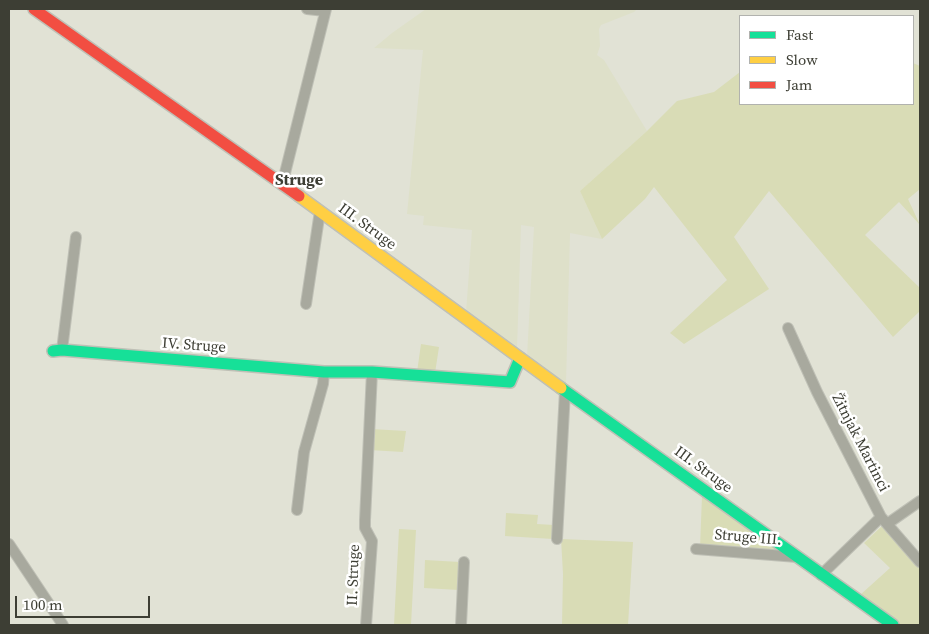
<!DOCTYPE html>
<html>
<head>
<meta charset="utf-8">
<style>
	body { margin:0 }
	#map { position:relative; width:929px; height:634px; overflow:hidden; background:#e1e2d5; font-family:"Source Serif 4",serif }
	canvas { display:block }
	.frame { position:absolute; inset:0; border:10px solid #3d3e34; pointer-events:none }
	.legend { position:absolute; left:739px; top:15px; width:175px; height:90px; box-sizing:border-box; background:#fff; border:1px solid #b1b2ae; margin:0; padding:6px 9px; list-style:none; font-size:15px; color:#3d3e34 }
	.legend li { display:flex; align-items:center; gap:10px; height:25px }
	.legend b { width:25px; border:1px solid #b1b2ae }
	.scale { position:absolute; left:15px; top:596px; width:135px; height:22px; box-sizing:border-box; border:2px solid #3d3e34; border-top:0; padding-left:6px; font-size:15px; line-height:18px; white-space:nowrap; color:#3d3e34; -webkit-text-stroke:4px #fff; paint-order:stroke }
</style>
</head>
<body>
<div id="map">
<canvas width="929" height="634"></canvas>
<div class="frame"></div>
<ul class="legend">
<li><b style="height:6px;background:#16e098"></b>Fast</li>
<li><b style="height:6px;background:#ffcf43"></b>Slow</li>
<li><b style="height:6px;background:#f24e42"></b>Jam</li>
</ul>
<div class="scale">100 m</div>
</div>
<script>
const ctx = document.querySelector('canvas').getContext('2d');
ctx.lineJoin = 'round';
function fill(path, color) {
  ctx.fillStyle = color;
  ctx.fill(path, 'evenodd');
}
function trace(path, color, width, dash) {
  ctx.strokeStyle = color;
  ctx.lineWidth = width;
  ctx.lineCap = dash ? 'butt' : 'round';
  ctx.setLineDash(dash || []);
  ctx.stroke(path);
}
function write(font, color, halo, rows, align = 'center') {
  ctx.font = font + ' "Source Serif 4",serif';
  ctx.lineWidth = 5;
  ctx.setLineDash([]);
  ctx.textBaseline = 'middle';
  ctx.strokeStyle = halo;
  ctx.fillStyle = color;
  for (const [text, x, y, turn = 0] of rows) {
    ctx.save();
    ctx.translate(x, y);
    ctx.rotate((+turn || 0) * Math.PI / 180);
    ctx.textAlign = isNaN(turn) ? turn : align;
    if (halo) ctx.strokeText(text, 0, 0);
    ctx.fillText(text, 0, 0);
    ctx.restore();
  }
}
const built = new Path2D(`
	M426,9h211l-3,3 -33,13 -2,4 1,17 -3,9 7,5 43,71 -67,60 22,48 -32,-6 -4,150 -39,-26 7,-130 -13,-2 -4,124 -51,-36 6,-83 -49,-5 1,-9 -17,-2 16,-164 -49,-2 18,-15z`);
const green = new Path2D(`
	M913,63l7,3v123l-12,10 12,26 -21,-23 -34,33 55,53v23l-27,26 -124,-146 -35,46 35,52 -85,55 -14,-11 57,-53 -73,-93 -9,12 -43,40 -22,-48 67,-60 30,-30 37,-9 26,-20v32h173z
	M421,344l18,3 -4,26 -18,-1z
	M371,429l35,2 -3,21 -34,-2z
	M702,496l75,54 -2,4 -75,-6z
	M506,513l32,2 -1,9 17,1 -1,14 -48,-3z
	M883,525l37,43v57h-20l-40,-30 30,-27 -26,-25z
	M399,529l17,1 -5,95h-17z
	M561,539l72,3 -5,83h-66l1,-51z
	M425,560l35,2 -1,28 -35,-2z`);
const street = new Path2D(`
	M307,9l18,2
	M282,185l44,-176
	M306,304l14,-93
	M788,328l29,64 64,125 39,45
	M62,350l14,-113
	M297,510l7,-58 19,-68 1,-12
	M887,524l33,-23
	M557,539l8,-148
	M9,544l54,81
	M696,549l101,8
	M821,575l60,-58
	M366,625l6,-84 -7,-13v-8l7,-148
	M461,625l3,-63`);
const fast = new Path2D(`
	M53,351l9,-1 262,22h48l138,10 10,-24
	M561,388l332,237`);
const slow = new Path2D(`
	M299,196l262,192`);
const jam = new Path2D(`
	M34,9l265,187`);
const streetNames = [
	["III. Struge",367,227,36],
	["IV. Struge",194,346,4],
	["Žitnjak Martinci",860,443,63],
	["III. Struge",703,470,36],
	["Struge III.",748,538,5],
	["II. Struge",354,575,-88]
];
const neighbourhoodNames = [
	["Struge",299,181]
];
fill(built, '#dee0c9');
fill(green, '#d9dcb6');
trace(street, '#bfc0b6', 12);
trace(fast, '#bfc0b6', 14);
trace(slow, '#bfc0b6', 14);
trace(jam, '#bfc0b6', 14);
trace(street, '#a8a99e', 10);
trace(fast, '#16e098', 11);
trace(slow, '#ffcf43', 11);
trace(jam, '#f24e42', 11);
write('15px', '#3d3e34', '#fff', streetNames);
write('bold 16px', '#3d3e34', '#fff', neighbourhoodNames);
</script>
</body>
</html>
